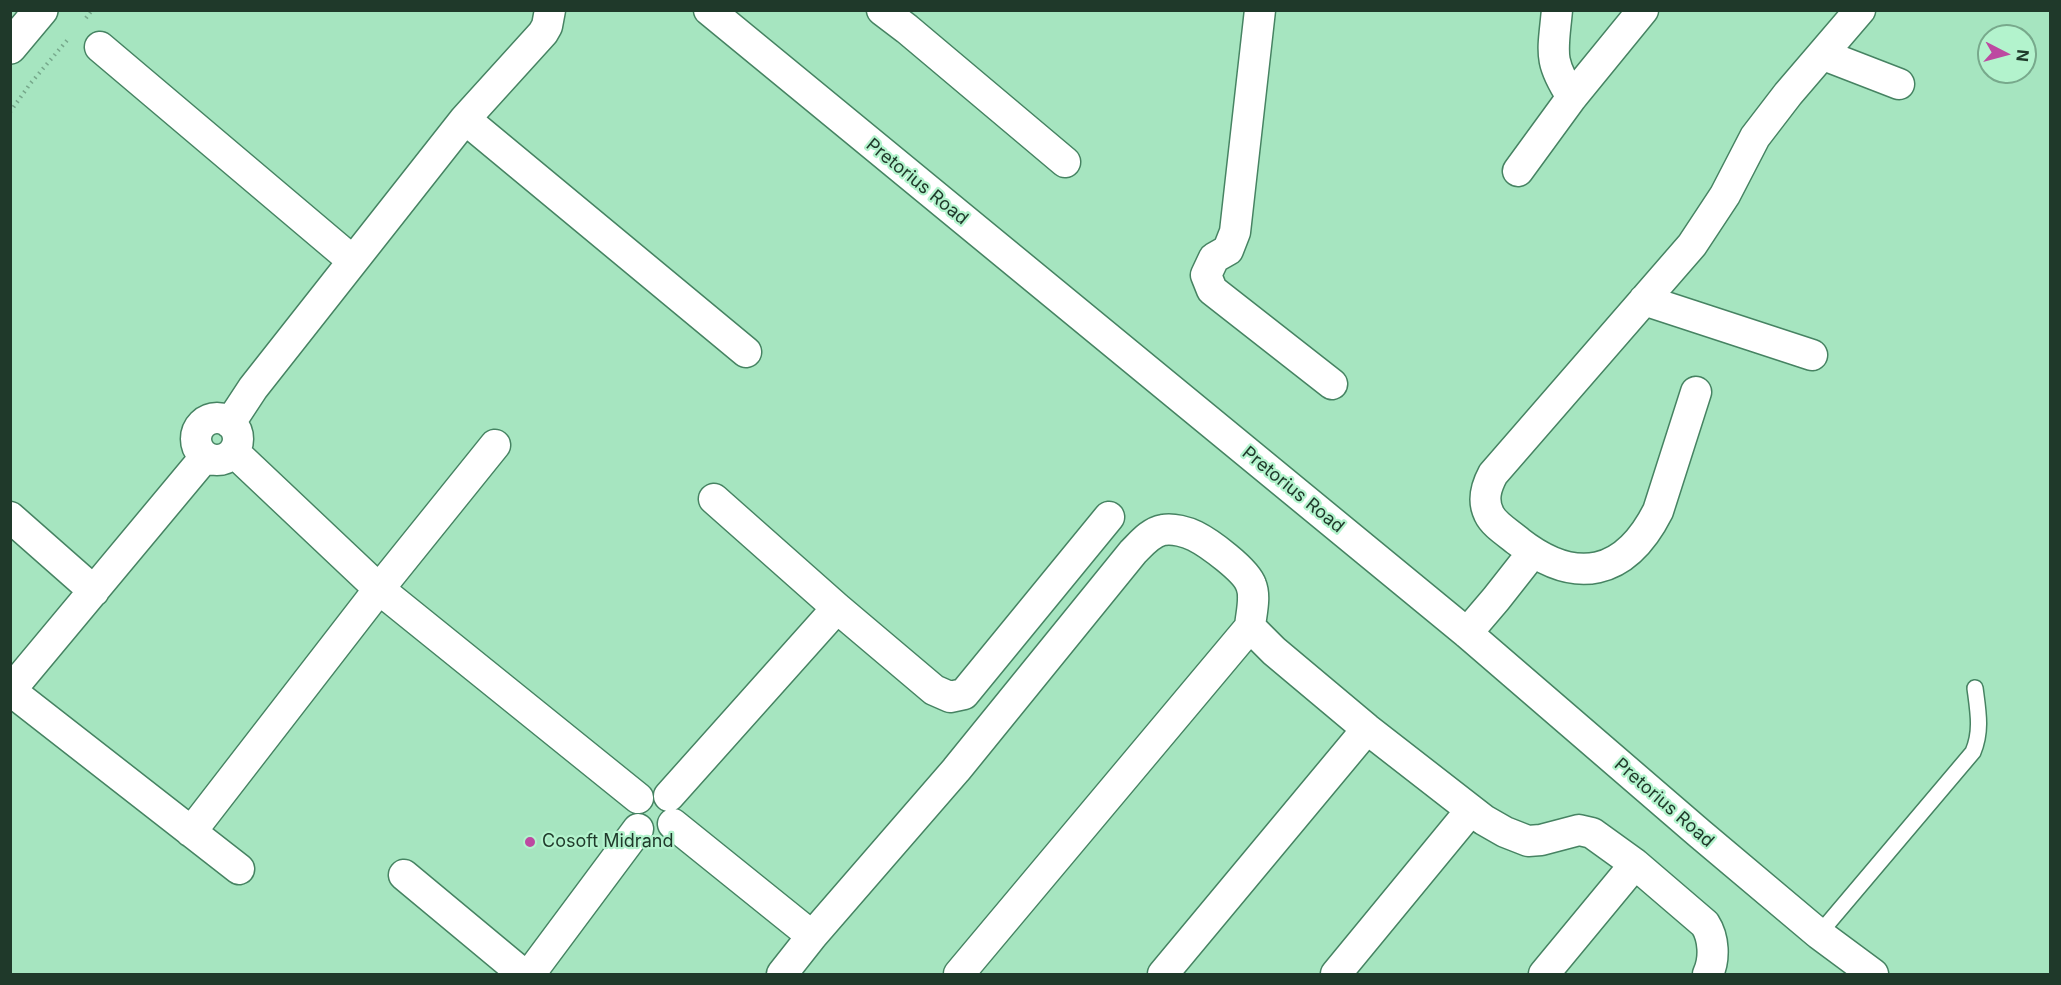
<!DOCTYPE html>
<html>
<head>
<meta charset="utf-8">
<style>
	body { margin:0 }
	#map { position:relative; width:2061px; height:985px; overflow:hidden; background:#a6e5c0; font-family:Inter,sans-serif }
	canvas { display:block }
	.frame { position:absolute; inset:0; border:12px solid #1f392a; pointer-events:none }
	.north { position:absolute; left:1977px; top:24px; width:60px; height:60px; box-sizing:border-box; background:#b3f3cd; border:2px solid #78a98c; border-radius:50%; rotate:96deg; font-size:16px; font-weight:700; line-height:24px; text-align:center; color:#1f392a }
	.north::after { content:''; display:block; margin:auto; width:21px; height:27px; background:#bd49a1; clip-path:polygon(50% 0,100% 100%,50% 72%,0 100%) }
</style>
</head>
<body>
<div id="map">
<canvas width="2061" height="985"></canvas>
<div class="frame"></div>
<div class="north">N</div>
</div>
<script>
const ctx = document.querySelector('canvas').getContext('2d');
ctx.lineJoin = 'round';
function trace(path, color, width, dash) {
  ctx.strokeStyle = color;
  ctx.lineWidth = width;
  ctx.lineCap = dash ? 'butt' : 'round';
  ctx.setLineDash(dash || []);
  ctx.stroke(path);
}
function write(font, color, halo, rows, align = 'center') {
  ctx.font = font + ' Inter,sans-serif';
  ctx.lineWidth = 4.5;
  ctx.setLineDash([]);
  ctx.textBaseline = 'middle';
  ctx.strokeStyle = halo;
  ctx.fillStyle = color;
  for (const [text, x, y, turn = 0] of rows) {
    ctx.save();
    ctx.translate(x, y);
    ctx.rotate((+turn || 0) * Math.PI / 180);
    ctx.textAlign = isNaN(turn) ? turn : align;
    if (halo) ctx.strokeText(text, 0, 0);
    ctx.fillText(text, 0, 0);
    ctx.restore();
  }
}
const path = new Path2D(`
	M86,18l6,-8
	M10,112l20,-28 39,-46`);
const service = new Path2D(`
	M1819,934l154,-182c9,-21 5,-41 2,-64`);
const minor = new Path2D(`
	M709,10l758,623 232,200 120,101 54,40
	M882,10l25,19 158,133
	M1260,10l-25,222 -7,18 -14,8 -8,17 6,15 120,94
	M1557,10c-4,43 -9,50 15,87
	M100,47l253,214
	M1824,55l75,29
	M465,119l281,233
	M1518,171l54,-74 71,-87
	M1644,300l168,55
	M1696,392l-38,119c-33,65 -82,75 -139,31 -9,-8 -25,-17 -30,-28 -7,-14 -3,-27 4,-40l199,-229 33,-50 30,-58 33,-43 72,-84
	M196 439a21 21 0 1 1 42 0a21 21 0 1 1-42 0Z
	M230,423l23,-35 212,-269 78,-86 4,-7 3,-16
	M234,452l145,137 259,209
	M714,499l123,109 97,82 16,7 14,-3 145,-177
	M10,517l84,74
	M1250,627l24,24 93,78 117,91 21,12 23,9 13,-1 38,-10 13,3 43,31 70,60c9,14 10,35 3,50
	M1467,633l29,-34 37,-47
	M10,691l195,-234
	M11,691l228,178
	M669,796l168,-188
	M673,824l139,112
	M191,832l188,-243 116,-144
	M404,875l119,99
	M530,974l108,-145
	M782,974l30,-38 144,-166 177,-218c9,-9 18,-20 30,-22 10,-2 24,2 32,6 14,7 51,34 56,49 5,12 0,29 -1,42l-291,347
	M1163,974l204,-245
	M1336,974l135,-164
	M1544,974l91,-110`);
const tertiary = new Path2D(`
	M10,47l31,-37`);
const markers = [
	[530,842,6,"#bd49a1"]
];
const streetNames = [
	["Pretorius Road",917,182,39],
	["Pretorius Road",1293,490,39],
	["Pretorius Road",1664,803,41]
];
const poiNames = [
	["Cosoft Midrand",542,842]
];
trace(service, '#468362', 18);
trace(minor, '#468362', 33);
trace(tertiary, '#468362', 36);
trace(path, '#76a88b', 4, [1.5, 4.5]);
trace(service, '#fff', 15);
trace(minor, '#fff', 30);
trace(tertiary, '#fff', 33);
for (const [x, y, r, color] of markers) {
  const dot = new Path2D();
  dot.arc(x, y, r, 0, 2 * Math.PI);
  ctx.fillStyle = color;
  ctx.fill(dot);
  trace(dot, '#b3f3cd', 2);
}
write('18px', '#1f392a', '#b3f3cd', streetNames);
write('18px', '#1f392a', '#b3f3cd', poiNames, 'left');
</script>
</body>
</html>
